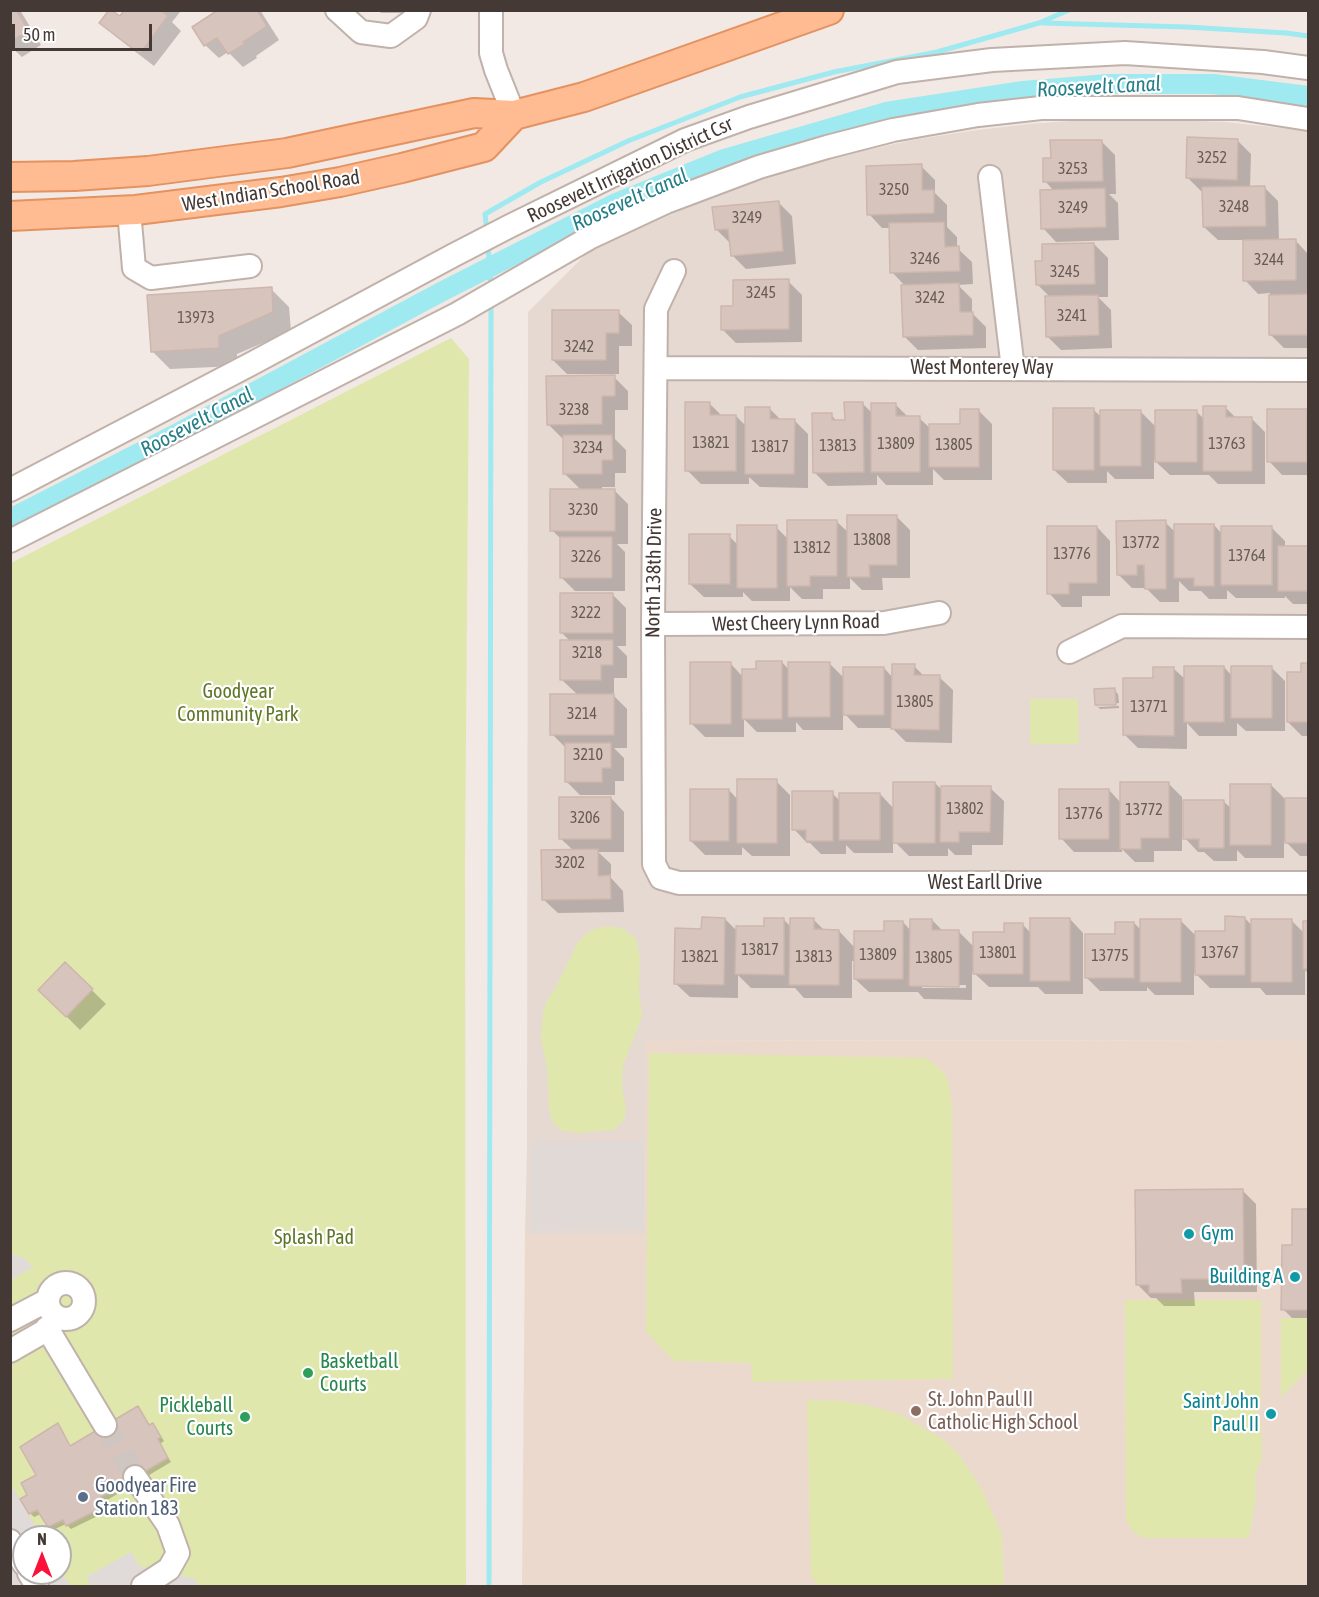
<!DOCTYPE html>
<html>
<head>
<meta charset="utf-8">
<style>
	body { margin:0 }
	#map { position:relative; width:1319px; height:1597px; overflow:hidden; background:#f2e9e4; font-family:"Asap Condensed",sans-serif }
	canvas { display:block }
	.frame { position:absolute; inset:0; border:12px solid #443934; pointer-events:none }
	.north { position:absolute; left:12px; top:1525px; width:60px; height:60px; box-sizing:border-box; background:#fff; border:2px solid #b4b0ae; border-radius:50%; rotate:0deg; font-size:16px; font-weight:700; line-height:24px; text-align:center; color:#443934 }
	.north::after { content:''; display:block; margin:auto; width:21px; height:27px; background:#fb123b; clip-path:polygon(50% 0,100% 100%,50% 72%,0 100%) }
	.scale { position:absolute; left:12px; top:24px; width:140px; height:27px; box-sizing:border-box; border:3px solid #443934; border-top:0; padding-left:8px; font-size:18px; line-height:21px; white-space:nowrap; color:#443934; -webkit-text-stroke:4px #fff; paint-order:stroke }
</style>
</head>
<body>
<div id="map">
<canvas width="1319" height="1597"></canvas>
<div class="frame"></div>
<div class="north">N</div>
<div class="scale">50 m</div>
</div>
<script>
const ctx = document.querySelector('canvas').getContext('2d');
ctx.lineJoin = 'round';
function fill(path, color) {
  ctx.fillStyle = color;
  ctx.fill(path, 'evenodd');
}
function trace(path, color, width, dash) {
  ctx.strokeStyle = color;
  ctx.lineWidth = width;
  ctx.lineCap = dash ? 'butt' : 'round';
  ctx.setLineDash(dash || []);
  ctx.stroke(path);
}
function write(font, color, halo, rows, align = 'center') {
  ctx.font = font + ' "Asap Condensed",sans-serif';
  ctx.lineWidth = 4.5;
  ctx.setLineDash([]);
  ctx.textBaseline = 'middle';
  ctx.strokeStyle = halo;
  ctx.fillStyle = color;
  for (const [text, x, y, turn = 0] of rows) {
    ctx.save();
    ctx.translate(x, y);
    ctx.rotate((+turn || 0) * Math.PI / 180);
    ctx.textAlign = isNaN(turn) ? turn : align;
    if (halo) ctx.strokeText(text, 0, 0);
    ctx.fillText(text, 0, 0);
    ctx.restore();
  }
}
const residential = new Path2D(`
	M1143,119l82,3 83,9v910l-661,-1 -2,195h-120l2,-85 1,-838 59,-59 52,-25 53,-23 50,-19 59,-19 56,-15 56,-12 57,-9 58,-7 57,-4z`);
const industrial = new Path2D(`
	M644,1141v88l-113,2v-89z`);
const education = new Path2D(`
	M646,1040l662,1v545h-786l3,-351h120z`);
const green = new Path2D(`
	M451,338l18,21 -4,504 1,723h-455v-1023zM24,1537h36v36h-36z
	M1030,699h48l1,45h-49z
	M608,926l13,2 15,10 4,19 -1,35 3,24 -19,50 -1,19 4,24 -1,8 -4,7 -7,6 -36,3 -17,-3 -9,-9 -3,-13 -2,-40 -6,-30 2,-26 5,-13 9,-14 21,-43 8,-8 8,-5z
	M649,1053l276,5c27,17 24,23 27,53l1,268 -201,3 -1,-19 -77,-2 -28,-29z
	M1125,1300h136v102l-4,9 4,12 1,35 -7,18 1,20 -7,42h-104c-10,-4 -16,-9 -19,-20z
	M1281,1318h27v52l-27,27z
	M807,1400l34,1 30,5 28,8 45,26 16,16 21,32 21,46 2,52h-183l-10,-9z`);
const parking = new Path2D(`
	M11,1254l13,4 9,9 -22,13z
	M10,1483l32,54h-18v36h36v-4l10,17h-59z
	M131,1552l8,14 56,13 4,7h-108l-5,-9z`);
const shadow = new Path2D(`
	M10,10h10l21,35 -19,12 -12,-11z
	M126,10h52l2,2 -8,10 9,9 -27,35 -39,-30 -14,-13 19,-4z
	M220,10h40l19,30 -23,16 1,2 -14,9 -15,-15 -9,6 -14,-13z
	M378,10h27v3h-24z
	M1237,140l14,14 -1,34 14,-1 14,14 1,40 16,-1 13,14v94h-24l-13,-13 -1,-42 -12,1 -13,-14 -1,-40h-26l-14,-13v-36h-3l-14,-14z
	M1101,141l14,14 1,39h-7l9,9 1,37 -63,2 -13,-14 11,-37 -9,-10 7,-22z
	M921,166l14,14v13l12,12v22l10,10v11l15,14 1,22 -15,1 14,14v14l14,14v21l-68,2 -14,-14 2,-49 -14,-15 -1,-44h-9l-13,-14z
	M778,202l14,14 4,48 -50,5 -14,-14 -2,-12 -14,-14z
	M1094,244l14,14v39h-10l13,13 1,38 -51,2 -14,-14 3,-39 -13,-13 7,-22z
	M788,281l14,14v47l-66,1 -14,-14 13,-21z
	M271,289l18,18 2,24 -54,23v12l-67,3 -18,-18z
	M618,312l14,13v21h-13v28h-52l-14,-14z
	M614,377l14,14v19h-13v29l11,11v23h-11v14h-13v3h12l14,14v40h-11l8,8v39h-50l-14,-14v-38l-9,-9 29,-40 -16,-16v-36h-3l-14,-14z
	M862,403l11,11 23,-9 13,13h10l12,11 30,-4 17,-15 14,14v56h-48l-11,-11v16h-47l-9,-10v10l-49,1 -14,-14 17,-57 7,7h8z
	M710,404l12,12h14l11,11 22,-19 12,12h13l14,14v54l-48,-1 -11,-10v7h-48l-14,-14z
	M1226,408l10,10h15l14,14v52h-47l-9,-9h-39l-16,-15v19h-39l-8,-8v12h-39l-14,-13 39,-61 9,9 38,-7 16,16 40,-16 8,8z
	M1306,410l2,3v62h-26l-13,-14z
	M896,516l14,14v48h-28l1,12h-21l-12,-12v11h-27v10h-21l-12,-12v14h-38l-9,-9v5h-39l-14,-13 39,-48 9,9 38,-18 12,12 48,-18 13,12z
	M1165,522l11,11 38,-8 8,9 49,-7 14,14v6h23v57h-15l-8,-8v2h-49l-9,-8v9h-18l-8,-8h-12l-10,-10v21h-19l-14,-14h-14l-14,-14z
	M1097,527l13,14v55h-28v11h-20l-13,-14z
	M612,594l14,14v38h-9l10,10v22h-13v15h-3l16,16v39h-13l10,10v23h-9v14h-35l-13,-13 -1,-34 -14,-14 26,-39 -16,-15 9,-38 -10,-10z
	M782,662l7,8 40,-7 16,16 39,-11 9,10 21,-12 11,11h14l14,13 -1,53 -46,-1 -14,-14h-34l-15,-16v18h-40l-7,-8v10h-39l-13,-13v18h-39l-14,-14 39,-60 13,14z
	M1303,665h5v71h-6l-14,-14 15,-49z
	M1224,667l8,9 39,-9 14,14v50h-39l-9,-8v13h-38l-12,-13v26l-49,-1 -13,-13 29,-55 19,-12 13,12z
	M1114,690l4,4 1,9 -21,1v3l-2,-2z
	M1119,706v2l-19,1 -2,-2z
	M776,781l14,14v61h-38l-10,-9v8h-37l-14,-14 38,-51 9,10z
	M935,783l7,7 48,-2 14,13 -1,44h-31v10h-17l-7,-7v8h-39l-16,-16v13h-39l-8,-8v9h-25l-11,-11h-3l-13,-14 38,-36 8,8 40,-7 15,16z
	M1168,783l14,14v54h-28v11h-19l-13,-13v3h-48l-13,-14 48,-48 12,13z
	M1271,785l16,16v-2h21v57h-8l-16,-16v18h-39l-8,-8v11h-23l-10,-9h-6l-13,-14 38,-37 9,8z
	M611,798l13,14v40h-26l13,12v14l12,13 1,21 -66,1 -14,-13 30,-49 -14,-13z
	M1245,918l7,8 40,-5 12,12v-10h4v50l-3,-3v25h-39l-6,-7h-50l-16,-16v23h-39l-8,-8v4h-47l-14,-14 30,-42 18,-12 8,8 39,-10 16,16 30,-5z
	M725,919l12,12 28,-3 18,-9 8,8 23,-7 11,11h14l16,17 48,-26 8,9 21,-11 11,11 16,1 16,16 47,-24 9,9 39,-14 13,14v61h-38l-7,-7h-49l-17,-16v29l-48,-1 -6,-7h-49l-14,-13v-18h-3v37h-48l-9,-10h-44l-13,-13v23l-48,-1 -14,-13 27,-53zM922,985h44v3h-44z
	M65,964l41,40 -26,26 -40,-40z
	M1242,1190l14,14 1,88h-63l1,14h-31l-8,-8h-5l-13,-13z
	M1294,1211h14v107h-16l-9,-9 11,-63z
	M138,1408l12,18 2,-2 4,4 8,13 -4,3 11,18 -67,40 4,9 -37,18 -5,-5 -13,6 -12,-16 -7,3 -4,-4 -1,-17 28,-72 4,4 10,19z`);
const stream = new Path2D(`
	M1043,23l144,4 99,6 22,3
	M487,232l-2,-18 56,-32 87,-41 112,-44 94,-25 103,-20 102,-29 30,-13
	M488,244l3,45
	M489,1586l2,-1285`);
const canal = new Path2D(`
	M10,519l168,-86 263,-141 175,-89 108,-44 162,-47 137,-21 85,-7h105l95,12`);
const building = new Path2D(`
	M10,10h6l13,21 -19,11z
	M109,10h2l9,6 4,-6h37l7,6 -28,38 -41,-31z
	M218,10h39l10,16 -24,16 2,2 -17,10 -11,-16 -13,8 -12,-19z
	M1187,137l51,2 -1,41 -51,-2z
	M1050,140h52l1,41 -60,1v-24h8z
	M922,164v26h12v23l-67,2 -1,-49z
	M1265,186l1,40 -63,1 -1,-40z
	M1105,188l1,39 -65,2 -1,-39z
	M779,201l4,50 -52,5 -3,-27 -13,1 -3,-23z
	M944,222l1,25 14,-1 1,25 -70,2 -1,-50z
	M1296,239v41l-53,1v-41z
	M1094,243l1,41 -59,1 -1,-24h7v-17z
	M789,279v50l-68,1v-24h12v-26z
	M959,283l1,29h13v23l-70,2 -2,-52z
	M272,287l1,25 -54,24v12l-68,4 -4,-57z
	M1308,294v41h-39v-40z
	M1098,295l1,40 -53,2 -1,-41z
	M552,310h67v23h-13v27h-54z
	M615,375v21h-13v28l-55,1 -1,-49z
	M685,402h25v13h26v56h-51z
	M844,402h19l1,70 -51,1 -1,-60h20v7h13z
	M871,403h25v13h24v56h-49z
	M1203,406h23v11h26v54h-49z
	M745,407h25v12h25l-1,55h-49z
	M1053,408h41v62h-41z
	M960,409h19v58h-50v-43h31z
	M1267,409h40v53h-40z
	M1100,410h41v56h-41z
	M1155,410h42v52h-42z
	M563,435h49l1,25h-11v14h-39z
	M550,489h65v42h-65z
	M847,515h50v50h-28l1,12h-23z
	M787,520h50v56h-27v10h-23z
	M1166,520v69h-21l-1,-24h-7v10h-20l-1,-54z
	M1174,524h40v62h-20v-8h-20z
	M737,525h40v63h-40z
	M1047,526h50v57h-28v11h-22z
	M1221,526h51v59h-51z
	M689,534h41v50h-41z
	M560,537h52v41h-52z
	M1278,546h30v45h-30z
	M560,593h53v40h-53z
	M560,640h53v25h-12v15h-41z
	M756,661h26v58h-40v-50h14z
	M690,662h41v62h-41z
	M788,662h42v55h-42z
	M1301,663h7v59h-21v-50h14z
	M892,664h23l-1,11h26l-1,55 -48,-1z
	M1184,666h40v56h-40z
	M1231,666h41v52h-41z
	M843,667h41v48h-41z
	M1153,667h21v69l-51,-1v-57h30z
	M1115,688l1,17h-21l-1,-16z
	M550,694h64v41h-64z
	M565,743h46v25h-9v14h-37z
	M737,779h40v64h-40z
	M893,782h42v61h-42z
	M1120,782h49v56h-28v11h-21z
	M1230,784h41v61h-41z
	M941,786h50l-1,46h-31v10h-19z
	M690,789h39v52h-39z
	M1059,789h50v50h-50z
	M792,791h41v50h-27v-11h-14z
	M839,793h41v47h-41z
	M559,797h52v42h-52z
	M1285,798h23v45h-23z
	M1183,800h41v48h-25v-9h-16z
	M598,849v27l12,-1 1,24 -69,1 -1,-50z
	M1225,916l20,1v58h-50v-44h30z
	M702,917l23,1 -1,67 -50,-1 1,-56 26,1z
	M764,918h20v57l-49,-1 1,-48h28z
	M790,918h24v11l25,1v55h-50z
	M1030,918h40v63h-40z
	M910,919h22v11h27v57l-50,-1z
	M1140,919h41v63h-41z
	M1251,919h41v63h-41z
	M884,921h19v58h-49v-48h30z
	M1303,921h5v48h-5z
	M1115,922h19v56h-49v-44h30z
	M1004,923h19v51h-50v-42h31z
	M65,962l28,27 -27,28 -28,-27z
	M1243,1189l1,90h-63l1,14h-33v-8h-13l-1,-95z
	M1292,1209h16v101h-27l1,-65h10z
	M138,1406l11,19 4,-2 8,14 -3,2 10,19 -67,39 4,9 -39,20 -3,-6 -15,7 -11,-17 -8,4 -9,-15 7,-4 -6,-12 15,-8 -16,-28 38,-24 12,23z`);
const minorTunnel = new Path2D(`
	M105,1425l30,52`);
const minor = new Path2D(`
	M337,10l24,22 30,4 25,-18 3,-8
	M491,10v43l5,17 18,45
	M990,177l23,192
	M129,211l5,57 17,10 99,-12
	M674,271l-18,38 -3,315 1,240 7,14 18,5h629
	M656,368l652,2
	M10,490l241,-126 203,-109 56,-29 175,-86 64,-23 148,-45 95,-12 133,-7 138,9 45,6
	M10,541l447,-227 134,-77 75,-35 93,-35 68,-20 66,-17 85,-15 63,-7h197l70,11
	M653,624l231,-1 55,-10
	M1069,652l53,-26 186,1
	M48 1301a18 18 0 1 1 36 0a18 18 0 1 1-36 0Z
	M10,1320l38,-20
	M47,1328l58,97
	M10,1351l33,-19 13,-12
	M135,1477l33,48 10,28 -9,16 -26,17
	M10,1541l14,23
	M29,1573l8,13`);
const major = new Path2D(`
	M10,177l64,-1 74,-5 139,-18 187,-40 40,2 70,-18 245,-87
	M10,216l126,-6 145,-18 59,-10 62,-14 82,-21 30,-32`);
const markers = [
	[1189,1234,6,"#0f9aa8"],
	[1295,1277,6,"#0f9aa8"],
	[308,1373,6,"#2e9e5b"],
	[916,1411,6,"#8d6e63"],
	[1271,1414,6,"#0f9aa8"],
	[245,1417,6,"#2e9e5b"],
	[83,1497,6,"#5c6f8a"]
];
const numberNames = [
	["3252",1212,158],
	["3253",1073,169],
	["3250",894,190],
	["3248",1234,207],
	["3249",1073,208],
	["3249",747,218],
	["3246",925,259],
	["3244",1269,260],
	["3245",1065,272],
	["3245",761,293],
	["3242",930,298],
	["3241",1072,316],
	["13973",196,318],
	["3242",579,347],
	["3238",574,410],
	["13821",711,443],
	["13809",896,444],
	["13763",1227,444],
	["13805",954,445],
	["13813",838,446],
	["13817",770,447],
	["3234",588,448],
	["3230",583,510],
	["13808",872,540],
	["13772",1141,543],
	["13812",812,548],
	["13776",1072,554],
	["13764",1247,556],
	["3226",586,557],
	["3222",586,613],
	["3218",587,653],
	["13805",915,702],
	["13771",1149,707],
	["3214",582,714],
	["3210",588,755],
	["13802",965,809],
	["13772",1144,810],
	["13776",1084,814],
	["3206",585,818],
	["3202",570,863],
	["13817",760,950],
	["13801",998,953],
	["13767",1220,953],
	["13809",878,955],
	["13775",1110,956],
	["13821",700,957],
	["13813",814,957],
	["13805",934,958]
];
const streetNames = [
	["Roosevelt Irrigation District Csr",630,170,-25],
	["West Indian School Road",271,191,-9],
	["West Monterey Way",982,368],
	["North 138th Drive",654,573,-89],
	["West Cheery Lynn Road",796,623,-1],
	["West Earll Drive",985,883]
];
const parkNames = [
	["Goodyear",238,692],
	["Community Park",238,715],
	["Splash Pad",314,1238]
];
const cultureNames = [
	["Gym",1201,1234,"left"],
	["Building A",1283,1277],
	["Saint John",1259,1402],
	["Paul II",1259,1425]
];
const leisureNames = [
	["Basketball",320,1362],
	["Courts",320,1385],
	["Pickleball",233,1406,"right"],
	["Courts",233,1429,"right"]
];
const educationNames = [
	["St. John Paul II",928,1400],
	["Catholic High School",928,1423]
];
const serviceNames = [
	["Goodyear Fire",95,1486],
	["Station 183",95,1509]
];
const waterNames = [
	["Roosevelt Canal",1099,87,-3],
	["Roosevelt Canal",630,200,-24],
	["Roosevelt Canal",197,422,-28]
];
fill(residential, '#e6d9d2');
fill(industrial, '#e1d9d6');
fill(education, '#ecd9ce');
fill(green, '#e0e7ac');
fill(parking, '#e0dbd9');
fill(shadow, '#0003');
trace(stream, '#9fe9f0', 5);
trace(canal, '#9fe9f0', 20);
fill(building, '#d7c4bc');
trace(building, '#ceb6ad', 1.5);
trace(minorTunnel, '#cfc6c1', 22, [22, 11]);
trace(minor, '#c0b2aa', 26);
trace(major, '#e49260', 32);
trace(minor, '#fff', 22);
trace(major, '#ffbb91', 28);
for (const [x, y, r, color] of markers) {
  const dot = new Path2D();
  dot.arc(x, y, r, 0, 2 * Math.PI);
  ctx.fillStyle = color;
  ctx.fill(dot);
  trace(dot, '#fff', 2);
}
write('16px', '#695c56', null, numberNames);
write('20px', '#443934', '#fff', streetNames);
write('20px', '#5f7627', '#fff', parkNames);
write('20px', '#0d838f', '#fff', cultureNames, 'right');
write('20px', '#27864d', '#fff', leisureNames, 'left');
write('20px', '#785e54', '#fff', educationNames, 'left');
write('20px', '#4e5e75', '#fff', serviceNames, 'left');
write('italic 21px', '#267e88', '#fff', waterNames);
</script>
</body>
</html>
